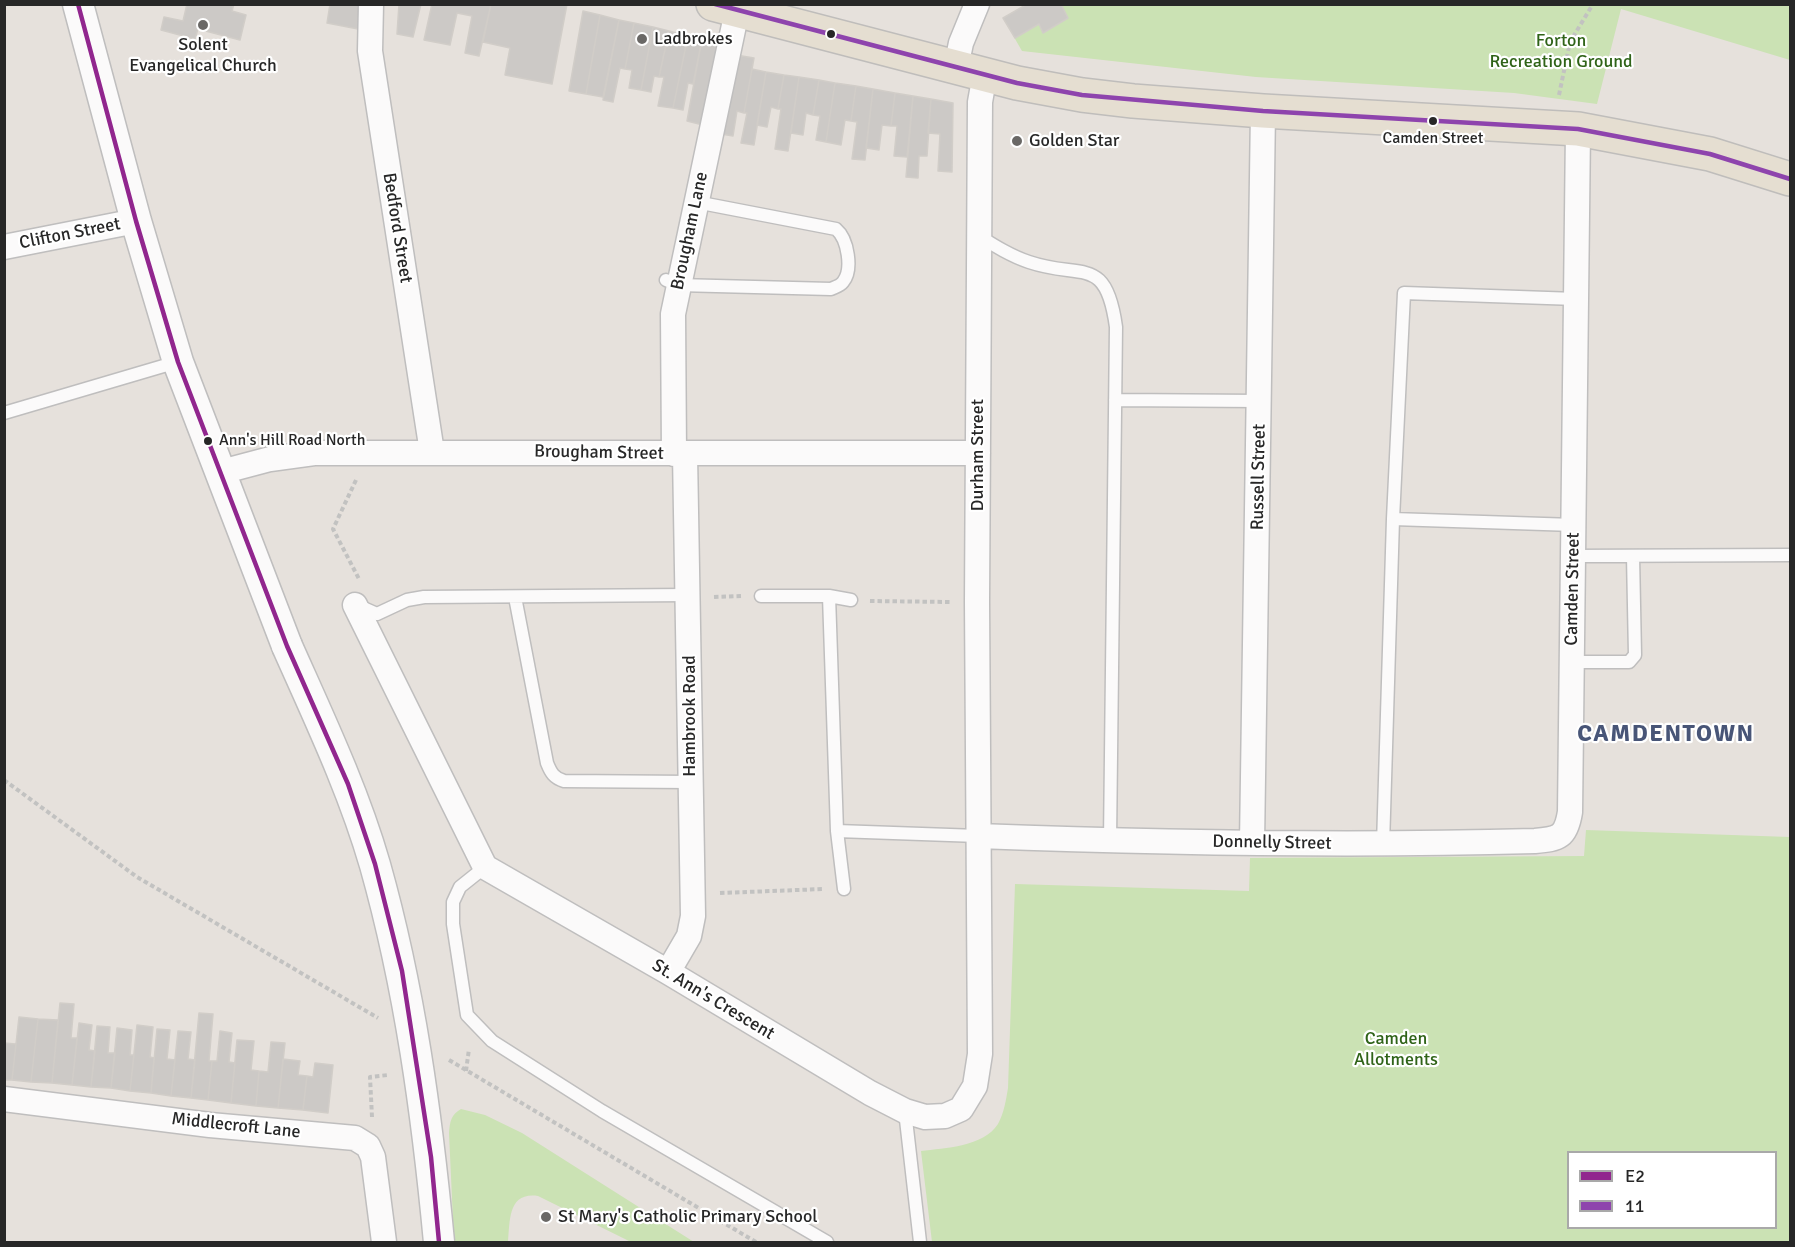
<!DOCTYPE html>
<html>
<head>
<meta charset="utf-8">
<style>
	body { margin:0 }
	#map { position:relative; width:1795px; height:1247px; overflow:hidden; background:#e6e1dc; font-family:Signika,sans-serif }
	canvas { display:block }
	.frame { position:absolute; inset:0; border:6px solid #272727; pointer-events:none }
	.legend { position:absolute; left:1567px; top:1151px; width:210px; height:78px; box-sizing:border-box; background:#fff; border:2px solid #a9a9a9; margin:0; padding:8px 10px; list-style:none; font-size:18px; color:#272727 }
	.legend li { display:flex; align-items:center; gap:12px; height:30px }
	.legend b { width:30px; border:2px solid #a9a9a9 }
</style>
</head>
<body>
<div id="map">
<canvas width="1795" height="1247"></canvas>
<div class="frame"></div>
<ul class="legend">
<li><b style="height:8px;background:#91268e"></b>E2</li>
<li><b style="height:8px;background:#8e44ad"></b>11</li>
</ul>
</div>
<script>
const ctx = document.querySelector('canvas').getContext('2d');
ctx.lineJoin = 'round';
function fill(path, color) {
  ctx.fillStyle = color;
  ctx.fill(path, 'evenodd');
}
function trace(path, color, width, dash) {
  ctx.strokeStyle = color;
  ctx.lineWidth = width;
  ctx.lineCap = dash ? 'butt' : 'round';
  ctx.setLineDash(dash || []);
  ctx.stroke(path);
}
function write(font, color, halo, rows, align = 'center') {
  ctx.font = font + ' Signika,sans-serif';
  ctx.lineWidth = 4.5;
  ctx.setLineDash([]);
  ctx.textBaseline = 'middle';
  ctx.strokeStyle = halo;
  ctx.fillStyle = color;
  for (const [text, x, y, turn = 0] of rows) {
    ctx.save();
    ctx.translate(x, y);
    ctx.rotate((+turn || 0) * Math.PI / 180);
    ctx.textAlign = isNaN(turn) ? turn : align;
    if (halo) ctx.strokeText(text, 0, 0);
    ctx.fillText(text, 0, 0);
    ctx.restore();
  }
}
const green = new Path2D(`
	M1023,4l767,1v55l-169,-51 -24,95 -83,-11 -258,-16 -234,-26 -19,-33 20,-12z
	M1586,830l204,7v405h-858l-11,-91c24,-3 62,-4 77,-27 6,-11 8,-24 10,-36l7,-204 234,7 1,-33 334,-2zM1568,1152h208v76h-208z
	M461,1109l24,6 37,18 172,109h-63l-93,-46c-30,-4 -28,24 -30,46h-54l-5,-109c1,-12 2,-18 12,-24z`);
const building = new Path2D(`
	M187,4h47l-2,7 14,4 -6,25 -42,-11 -3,10 -34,-9 3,-13 19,4z
	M330,4h33l-5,25 -31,-6z
	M399,4h22l-8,33 -16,-3z
	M432,4h59l-12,52 -14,-3 7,-37 -15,-3 -7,32 -26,-5z
	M491,4h76l-15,80 -47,-9 5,-27 -27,-6z
	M1023,4h38l7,14 -25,15 -4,-9 -24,14 -12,-20 21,-12z
	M583,11l17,4 -14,79 -17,-3z
	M600,15l19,5 -16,77 -17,-3z
	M619,20l15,3 -9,46 -5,-1 -7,34 -10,-2z
	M634,23l19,4 -12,63 -12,-2 3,-18 -7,-1z
	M653,27l16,4 -10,46 -5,-1 -3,16 -10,-2z
	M669,31l19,5 -15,72 -15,-2 6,-29h-5z
	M688,36l14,3 -9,45 -5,-1 -5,27 -10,-2z
	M702,39l16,3 -15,83 -16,-4z
	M736,55l18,3 -10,55 -7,-2 -4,25 -12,-2z
	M752,69l14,3 -12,73 -13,-2 6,-30h-3z
	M766,72l18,3 -6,34 -7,-2 -4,20 -10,-2z
	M784,75l15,2 -11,74 -13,-2 6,-40h-3z
	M799,77l20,3 -6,35 -7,-2 -3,22 -12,-2z
	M819,80l16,3 -9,59 -10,-2 4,-24 -7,-1z
	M835,83l21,3 -5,35 -6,-1 -4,25 -15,-3z
	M856,86l17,3 -8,71 -13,-1 5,-37 -6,-1z
	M873,89l22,4 -4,33 -9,-1 -3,25 -13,-2z
	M895,93l18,3 -6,61 -13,-1 3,-30h-6z
	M913,96l18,3 -4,57h-8l-1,22 -12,-1z
	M931,99l22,4 -1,69 -14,-1 2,-37 -12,-1z
	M60,1003l14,1 -3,34h6l-5,47 -20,-2z
	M199,1013l14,1 -4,47h3l-4,39 -17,-2z
	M19,1017l19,2 -7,63 -19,-2z
	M38,1019l20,1 -6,63 -21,-1z
	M79,1023l13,2 -3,25 6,1 -4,36 -19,-2z
	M137,1025l16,2 -3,30 4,1 -3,35 -21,-2z
	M97,1026l13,1 -2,26h7l-4,35 -20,-1z
	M117,1028l15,2 -2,25h4l-4,36 -19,-3z
	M157,1029l13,1 -3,29 8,1 -4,36 -20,-3z
	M178,1031l13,1 -3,27 7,1 -4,38 -20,-2z
	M220,1031l12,2 -3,29 6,1 -4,40 -23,-3 4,-39h5z
	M237,1040l17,1 -3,29 8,1 -3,35 -25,-3z
	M271,1042l14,1 -7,65 -22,-2 3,-35 9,1z
	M4,1043l12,1 -4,36h-8z
	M283,1059l17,2 -2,14 9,1 -4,34 -25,-2z
	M315,1063l18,2 -5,48 -25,-3 4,-34 6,1z`);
const path = new Path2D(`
	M1559,95l11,-53 23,-38
	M356,480l-23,49 26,50
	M714,597l28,-1
	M870,601l80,1
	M4,780l133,97 241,141
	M720,893l104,-4
	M449,1060l307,182
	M466,1071l3,-22
	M372,1117l-2,-40 18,-2`);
const service = new Path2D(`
	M979,236c16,10 32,20 50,26 53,18 77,-8 87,65l-6,514
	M666,280l12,5 153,4c4,-2 9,-3 12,-7 10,-12 5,-43 -7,-53l-140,-27
	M1115,400l145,1
	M4,413l173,-51
	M1393,519l181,6
	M1573,556l217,-1
	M761,596h68l22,4
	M829,596l8,235 7,58
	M515,597l32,166c4,10 7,15 17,18l126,1
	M359,606l18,8 30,-14 17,-3 263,-2
	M1572,662h57l6,-7 -2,-99
	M837,831l141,5
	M1383,845l10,-326 11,-226 172,6
	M485,867l-25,20 -7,15v22l14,91 25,26 110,70 225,131
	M905,1111l15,131`);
const minor = new Path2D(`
	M371,4l-1,47 62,401
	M956,67l5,-24 16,-39
	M4,247l132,-26
	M674,454l-1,-140 64,-303
	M221,472l49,-13 44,-6h664
	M355,605l130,262 183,105 202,121 35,18 20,6 20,-1 16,-7 14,-23 5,-32 -3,-452 3,-500 5,-28
	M978,836c186,7 371,10 557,5 24,-2 31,-4 35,-29l8,-683
	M1252,843l11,-732
	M668,972l21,-36 4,-20 -8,-462
	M4,1099l206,26 145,13 13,8 5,11 11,85`);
const tertiary = new Path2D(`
	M78,4l58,217 42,141 109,284`);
const primary = new Path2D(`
	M713,4l304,79 65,12 51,6 130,10 315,18 132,25 80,25`);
const tertiaryBridge = new Path2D(`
	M287,646c32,72 66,143 88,219 35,124 52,250 64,377`);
const bus1 = new Path2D(`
	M78,4l58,217 42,141 109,284 61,138 27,80 27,107 29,186 8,85`);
const bus2 = new Path2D(`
	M715,4l302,79 65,12 181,16 315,18 132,25 80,25`);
const markers = [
	[203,25,6,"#6a6866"],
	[831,34,5,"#272727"],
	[642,39,6,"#6a6866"],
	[1433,121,5,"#272727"],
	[1017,141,6,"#6a6866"],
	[208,441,5,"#272727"],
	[546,1217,6,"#6a6866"]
];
const busNames = [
	["Camden Street",1433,139],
	["Ann's Hill Road North",219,441,"left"]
];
const poiNames = [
	["Ladbrokes",654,39],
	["Solent",203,45,"center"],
	["Evangelical Church",203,66,"center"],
	["Golden Star",1029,141],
	["St Mary's Catholic Primary School",558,1217]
];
const parkNames = [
	["Forton",1561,41],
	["Recreation Ground",1561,62],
	["Camden",1396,1039],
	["Allotments",1396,1060]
];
const streetNames = [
	["Bedford Street",397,228,81],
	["Brougham Lane",690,231,-78],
	["Clifton Street",70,234,-11],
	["Brougham Street",599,453,1],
	["Durham Street",978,455,-90],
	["Russell Street",1259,477,-89],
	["Camden Street",1573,589,-89],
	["Hambrook Road",690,716,-90],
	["Donnelly Street",1272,843,1],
	["St. Ann's Crescent",713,1000,31],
	["Middlecroft Lane",236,1126,6]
];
const districtNames = [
	["CAMDENTOWN",1666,735]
];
fill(green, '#cbe2b4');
fill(building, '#ccc9c6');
trace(building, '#d1cdc8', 1.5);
trace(service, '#bfbebe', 15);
trace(minor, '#bfbebe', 27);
trace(tertiary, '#bfbebe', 33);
trace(primary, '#bfbdbb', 36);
trace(path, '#c2c2c1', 4, [4.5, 3]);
trace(service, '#fbfafa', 12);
trace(minor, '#fbfafa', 24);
trace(tertiary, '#fbfafa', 30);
trace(primary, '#e5ded1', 33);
trace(tertiaryBridge, '#bfbebe', 33, []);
trace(tertiaryBridge, '#fbfafa', 30);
trace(bus1, '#91268e', 4.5);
trace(bus2, '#8e44ad', 4.5);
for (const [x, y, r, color] of markers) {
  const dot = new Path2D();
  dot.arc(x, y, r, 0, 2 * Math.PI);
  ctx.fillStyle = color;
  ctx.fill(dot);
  trace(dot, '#fff', 2);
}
write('16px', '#272727', '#fff', busNames);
write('18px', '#272727', '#fff', poiNames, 'left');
write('18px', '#2f6318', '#fff', parkNames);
write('18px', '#272727', '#fff', streetNames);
ctx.letterSpacing = '1.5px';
write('bold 24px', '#485577', '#fff', districtNames);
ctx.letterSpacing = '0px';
</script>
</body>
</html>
